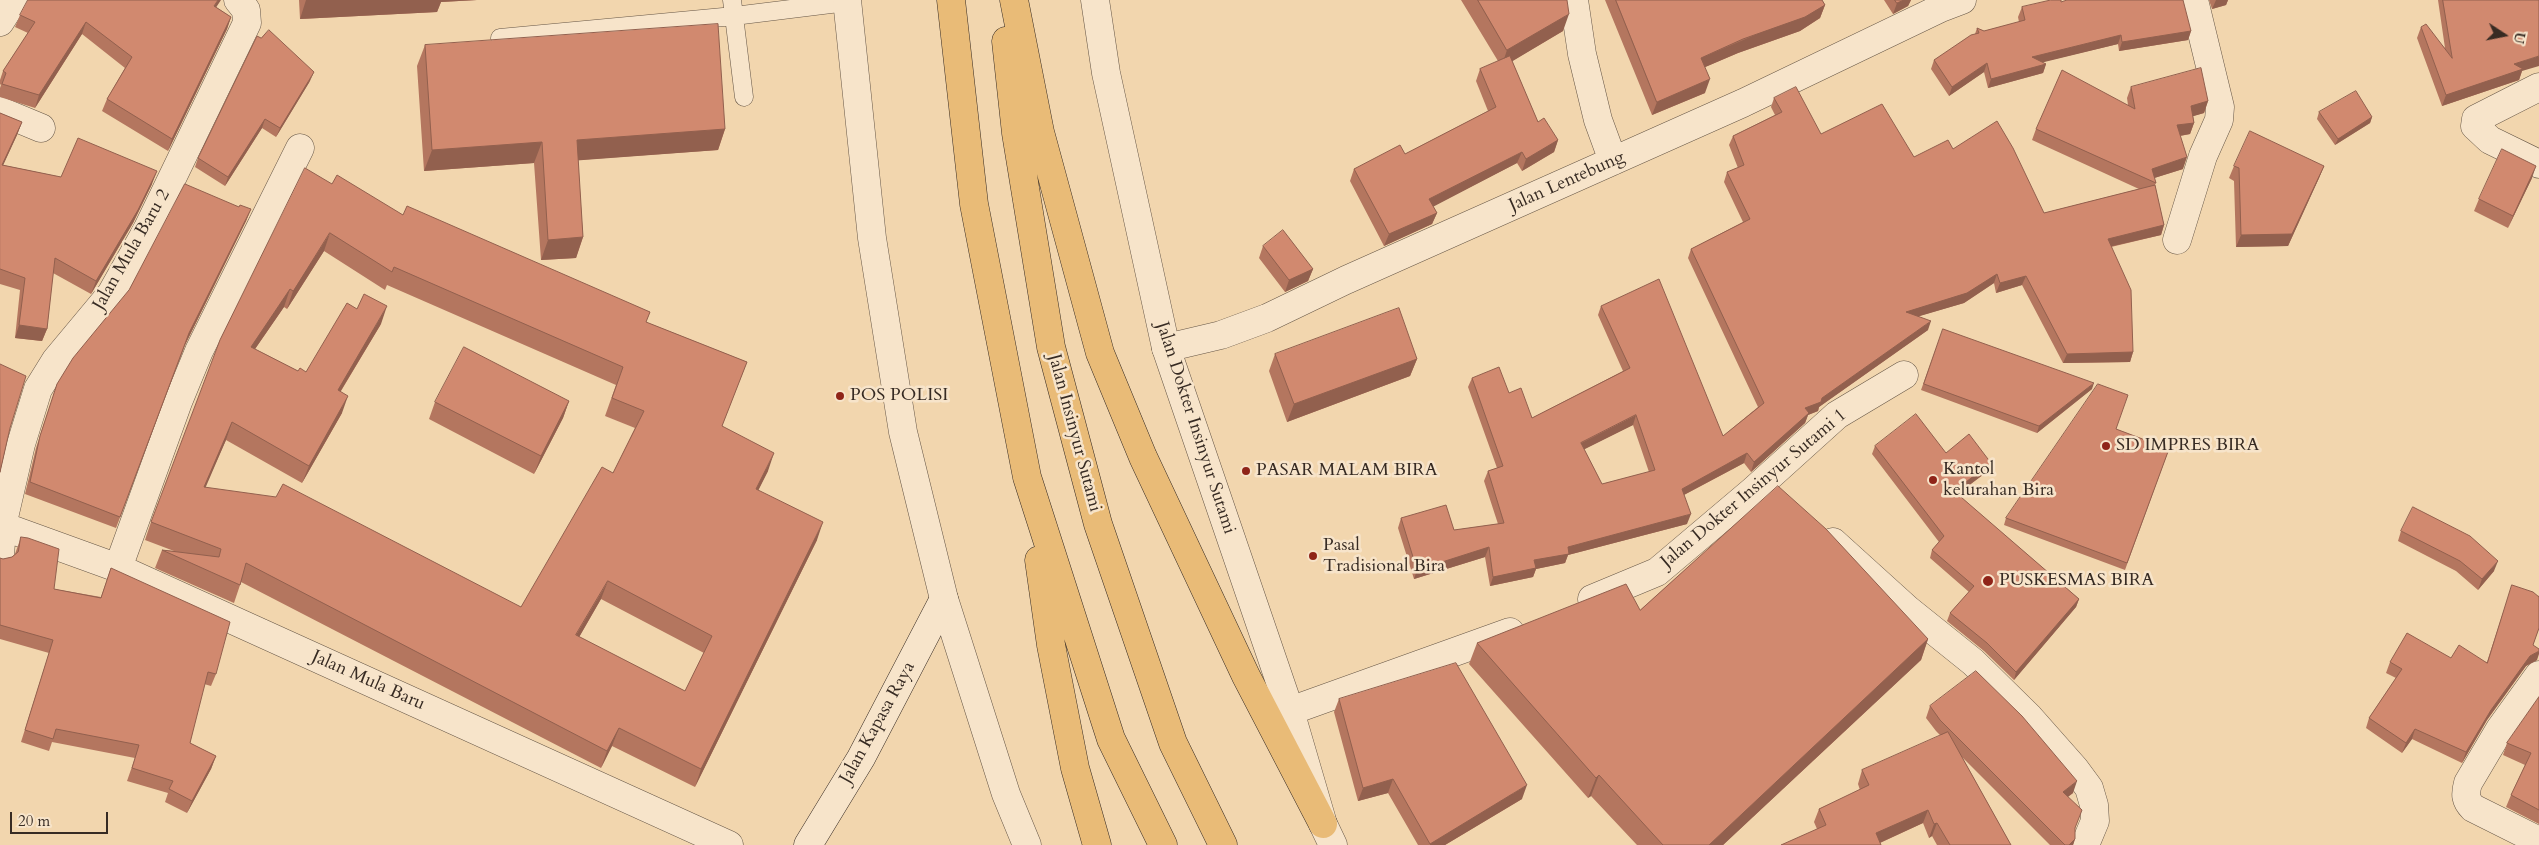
<!DOCTYPE html>
<html>
<head>
<meta charset="utf-8">
<style>
	body { margin:0 }
	#map { position:relative; width:2539px; height:845px; overflow:hidden; background:#f2d6ae; font-family:Cardo,serif }
	canvas { display:block }
	.north { position:absolute; left:2479px; top:10px; width:50px; height:50px; -webkit-text-stroke:4px #f7e4ca; paint-order:stroke; rotate:101deg; font-size:14px; font-weight:700; line-height:20px; text-align:center; color:#372b23 }
	.north::after { content:''; display:block; margin:auto; width:18px; height:22px; background:#372b23; clip-path:polygon(50% 0,100% 100%,50% 72%,0 100%) }
	.scale { position:absolute; left:10px; top:812px; width:98px; height:22px; box-sizing:border-box; border:2px solid #372b23; border-top:0; padding-left:6px; font-size:15px; line-height:18px; white-space:nowrap; color:#372b23; -webkit-text-stroke:4px #f7e4ca; paint-order:stroke }
</style>
</head>
<body>
<div id="map">
<canvas width="2539" height="845"></canvas>
<div class="north">U</div>
<div class="scale">20 m</div>
</div>
<script>
const ctx = document.querySelector('canvas').getContext('2d');
ctx.lineJoin = 'round';
function trace(path, color, width, dash) {
  ctx.strokeStyle = color;
  ctx.lineWidth = width;
  ctx.lineCap = dash ? 'butt' : 'round';
  ctx.setLineDash(dash || []);
  ctx.stroke(path);
}
function fill(path, color) {
  ctx.fillStyle = color;
  ctx.fill(path, 'evenodd');
}
function write(font, color, halo, rows, align = 'center') {
  ctx.font = font + ' Cardo,serif';
  ctx.lineWidth = 5;
  ctx.setLineDash([]);
  ctx.textBaseline = 'middle';
  ctx.strokeStyle = halo;
  ctx.fillStyle = color;
  for (const [text, x, y, turn = 0] of rows) {
    ctx.save();
    ctx.translate(x, y);
    ctx.rotate((+turn || 0) * Math.PI / 180);
    ctx.textAlign = isNaN(turn) ? turn : align;
    if (halo) ctx.strokeText(text, 0, 0);
    ctx.fillText(text, 0, 0);
    ctx.restore();
  }
}
const service = new Path2D(`
	M732,0l12,97
	M500,38l234,-22 113,-14`);
const minor = new Path2D(`
	M1574,0l8,54 16,66 15,41
	M0,22l14,-22
	M2539,87l-63,32 -1,7 15,14 49,24
	M0,111l41,17
	M2177,240l26,-84 16,-36 1,-13 -26,-107
	M1166,348l55,-13 46,-17 79,-38 397,-177 198,-95 21,-8
	M2,526l116,42 611,277
	M1833,542l74,67 66,53 56,55 46,52 14,19 5,17 1,16 -10,24
	M0,556l2,-30 19,-82 17,-55 18,-29 55,-66 36,-64 100,-207 -1,-13 -8,-10
	M118,568l60,-166 21,-51 101,-203
	M1592,599l65,-27 97,-82 83,-75 67,-40
	M2539,675l-39,54 -32,54c-3,11 -3,17 5,25l66,33
	M1290,711l220,-79`);
const tertiary = new Path2D(`
	M847,0l25,238 31,194 41,167 62,195 21,51
	M1095,0l11,73 60,275 124,363 33,113 10,21`);
const secondary = new Path2D(`
	M808,845l53,-87 83,-159`);
const motorway = new Path2D(`
	M951,0l23,204 53,273 84,262 52,106
	M1014,0l26,132 60,221 43,104 103,219 77,148
	M1006,41l10,92 35,214 47,177 75,219 50,102
	M1039,560l12,85 24,123 22,77`);
const wall = new Path2D(`
	M299,0h178l-36,2 -4,10 -137,7z
	M1461,0h106l-4,31 -51,30 26,61 20,18 -4,12 -32,19 -5,-8 -84,43 4,7 -5,11 -48,22 -34,-65 4,-12 51,-15 83,-43 -12,-30 4,-12 18,-8z
	M1605,0h217l3,5 -5,13 -20,13 -62,22 -33,14v26l-53,22z
	M1884,0h27l-3,6 -15,8z
	M2209,0h19l-2,5 -14,4z
	M2438,0h101l-17,71 -3,9 -77,26 -25,-68 4,-11 24,21z
	M2061,2l130,29 -3,9 -69,11 -1,-7 -76,18 4,2 -3,9 -55,15 -4,-16 -35,24 -18,-27 3,-9 41,-26 2,-6 7,3 35,-9 -1,-5 4,-10z
	M216,7l15,10 -4,12 -59,122 -66,-40 5,-12 18,-31 -43,-34 -47,74 -35,-11v-9l1,-3 -1,-1v-4l3,-9 25,-38 -13,-6 5,-12z
	M425,45l300,84 -7,21 -140,10 5,77 -7,21 -35,2 -7,-97 -110,8 -7,-105z
	M310,81l-34,56 -14,-9 -37,58 -30,-19 3,-9z
	M2131,87l77,14 -4,12 -11,3 1,7 -4,11 -10,2 3,33 -29,9 2,5 -1,2 9,40 -3,10 -50,12 22,105 -3,10 -67,1 -41,-78 -26,8 -2,-10 -30,20 -45,13 9,14 -109,77 -1,4 -10,4 -3,8 -54,49 -7,-9 -60,32 3,29 -119,31 -3,8 -29,6 -3,8 -43,9 -5,-29 -71,22 -16,-51 3,-10 53,12 44,-6 -14,-43 4,-10 9,-3 -29,-81 4,-9 37,15 23,25 91,-47 -25,-56 3,-9 122,130 35,-29 -70,-149 3,-9 52,-27 -19,-40 3,-10 11,-4 -9,-23 4,-9 42,-21 -4,-8 3,-9 47,36 93,23 39,-8 91,64 95,-24 -107,-49 4,-11 92,-24 -1,-7zM1633,425l16,47 -47,12 -18,-35z
	M2319,112l53,5 -2,6 -35,22 -18,-26z
	M0,113l22,9 -5,13 -14,30 58,12 91,7 -19,39 -42,71 -38,-21 -6,56 -5,12 -27,-3 5,-48 -20,-6z
	M2234,166h90l-5,12 -31,68 -52,1 -2,-66 -5,-3z
	M2532,178l-24,50 -34,-17 5,-12z
	M332,184l71,31 247,97 -4,10 101,40 -25,64 46,45 -10,19 59,50 -122,247 -83,-41 -11,22 -360,-186 -7,21 -79,-35 7,-18 12,1 -29,-11 6,-18zM324,251l61,39 2,-5 229,100 -11,31 30,12 -22,45 -92,134 -316,-120 21,-47 76,43 40,-70 -1,-22 40,-67 -75,48 -8,-1 -43,-22 29,-42 3,2zM601,599l103,54 -19,38 -106,-54z
	M239,207l12,2 -5,12 -61,124 -69,183 -91,-34 11,-46 21,-64z
	M1263,246l50,23 -5,12 -23,11 -26,-34z
	M1943,329l149,60 -55,44 -116,-43z
	M1275,354l142,5 -7,17 -123,46 -18,-51z
	M569,401l-6,17 -29,56 -105,-55 6,-17z
	M2116,429l53,20 -44,121 -121,-45 2,-7z
	M1875,446l71,7 42,18 -31,23 122,105 -3,8 -62,73 -30,-29 -37,-30 3,-8 19,-21 -39,-34 2,-8 7,-8 -67,-88z
	M2401,531l93,40 -16,19 -22,-19 -58,-30z
	M21,537l33,52 47,8 10,-29 105,106 -5,12 -7,-2 -14,59 26,13 -5,13 -24,44 -22,-11 3,-9 -41,-12 8,-23 -83,-16 -3,9 -28,-9 28,-89 -49,-14v-81l3,1 9,-2 3,-3z
	M2512,585l26,12 1,-2v33l-6,17 4,15 -11,6 -39,54 -25,43 -50,-24 -10,14 -36,-25 3,-10 27,-40 -10,-5 4,-11 61,-4 36,4z
	M1640,610l288,29 -7,21 -198,185h-86l-46,-49 -3,2 -119,-134 8,-21z
	M2539,697v127l-33,-17 5,-12 14,-30 -22,-10 4,-12z
	M1339,699l183,100 -77,46h-27l-30,-52 -30,8 -24,-89z
	M1930,706l143,87 -5,4 7,32v10l-2,6h-23l-88,-88 49,88h-74l-5,-9 -3,2 -6,-15 -43,20 -63,-14 -3,-7 5,-13 41,-19 -2,-6 4,-14 79,-34 -5,-5 -10,-13z`);
const shadedWall = new Path2D(`
	M218,0h3l-12,18 5,-12z
	M306,0h171l-36,2 -4,10 -137,7z
	M1904,0h7l-3,6 -15,8 4,-11z
	M2216,0h12l-2,5 -14,4z
	M1825,5l-5,13 -20,13 -62,22 -42,18 5,-13z
	M1569,14l-6,17 -62,37 6,-18z
	M231,17l-4,12 -59,122 4,-12z
	M86,22l-4,12 -47,74 4,-13z
	M2191,31l-3,9 -69,11 3,-9z
	M2121,35l-3,9 -90,22 4,-9z
	M2539,56v10l-17,5 -3,9 -77,26 4,-11 68,-31z
	M1987,63l-3,9 -35,24 3,-9z
	M2046,64l-3,9 -55,15 3,-9z
	M314,72l-4,9 -34,56 4,-9z
	M1710,79l-5,14 -53,22 5,-13z
	M2208,101l-4,12 -17,5 4,-12z
	M2372,117l-2,6 -35,22 3,-6z
	M265,119l-3,9 -37,58 3,-9z
	M22,122l-5,13 -17,37 2,-7z
	M2194,123l-4,11 -17,3 4,-12z
	M725,129l-7,21 -148,11 7,-21z
	M1558,140l-4,12 -32,19 4,-12z
	M542,142l-8,21 -110,8 8,-21z
	M1522,152l-5,11 -92,48 4,-12z
	M2187,157l-4,12 -35,11 4,-11z
	M2324,166l-5,12 -31,68 -52,1 5,-12z
	M2536,166l-4,12 -24,50 5,-12z
	M157,171l-5,13 -19,39 -42,71 5,-13z
	M251,209l-5,12 -61,124 -69,183 73,-195z
	M1437,213l-5,11 -48,22 5,-12z
	M2164,225l-3,10 -57,13 4,-9z
	M330,233l-6,18 -37,58 6,-18z
	M583,237l-7,21 -35,2 7,-20z
	M1313,269l-5,12 -23,11 4,-12z
	M1997,274l-3,9 -30,20 -61,18 3,-9z
	M2026,276l-4,9 -26,8 4,-10z
	M290,289l-6,18 -40,58 7,-18z
	M387,306l-6,18 -50,83 7,-17z
	M1931,321l-3,9 -109,77 -1,4 -10,4 -3,8 -54,49 3,-10 51,-54 17,-10z
	M19,325l28,4 -5,12 -27,-3z
	M2133,352l-3,10 -67,1 4,-9z
	M1417,359l-7,17 -123,46 7,-18z
	M2094,383l-2,6 -55,44 2,-7z
	M348,396l-6,17 -40,70 7,-17z
	M569,401l-6,17 -29,56 7,-18z
	M1636,415l-3,10 -56,28 4,-10z
	M232,422l-6,18 -28,65 6,-18z
	M774,453l-6,18 -18,36 6,-18z
	M1747,453l-3,10 -66,35 4,-9z
	M1991,463l-3,8 -37,28 3,-8z
	M1691,514l-4,10 -119,31 -3,8 -29,6 -3,8 -43,9 3,-9 75,-30z
	M823,522l-6,18 -122,247 6,-18z
	M1489,547l-4,10 -71,22 3,-9z
	M2498,561l-4,10 -16,19 4,-11z
	M608,581l-7,18 -31,54 6,-18z
	M2079,599l-3,8 -62,73 2,-8z
	M1928,639l-7,21 -198,185h-14z
	M2539,651v3l-2,6 -11,6 -39,54 -25,43 4,-11 25,-42 39,-54z
	M619,728l-7,18 -11,22 6,-17z
	M2415,729l-3,10 -10,14 4,-10z
	M216,756l-5,13 -24,44 5,-12z
	M1599,775l-8,21 -3,2 8,-20z
	M1393,779l-5,14 -30,8 5,-13z
	M2077,781l-4,12 -14,10 4,-11z
	M1527,785l-5,14 -77,46h-15v-1z
	M1928,810l-5,13 -48,22 1,-12z
	M1937,823l-5,13 -3,2 5,-14z
	M2075,839l-2,6h-4z`);
const building = new Path2D(`
	M28,0h190l-4,6 17,11 -59,122 -65,-40 25,-42 -46,-35 -47,73 -37,-11 4,-11 -3,-2 32,-49 -15,-7z
	M1478,0h89l2,14 -62,36z
	M1616,0h206l3,5 -20,12 -62,22 -42,19 9,21 -53,23z
	M1895,0h9l-7,3z
	M2051,0h10v2l6,-2h116l8,31 -69,11 -1,-7 -89,22 14,7 -55,15 -4,-16 -35,24 -18,-27 37,-25 8,-2 -2,-5 7,3 41,-11 -3,-13z
	M2443,0h96v56l-25,8 9,5 -77,26 -25,-68 5,-3 26,34z
	M718,24l7,105 -148,11 6,97 -35,3 -6,-98 -110,8 -7,-105z
	M269,30l45,42 -34,56 -15,-9 -37,58 -30,-19 59,-122 4,2z
	M1510,56l28,66 6,-4 14,22 -32,19 -4,-7 -93,47 8,14 -48,21 -35,-65 46,-24 5,9 91,-47 -16,-38z
	M2201,68l7,33 -17,5 3,17 -17,2 10,32 -35,12 4,14 -120,-54 26,-59 73,39 -4,-22z
	M1796,87l25,47 61,-30 32,53 34,-17 5,9 44,-28 16,27 31,65 111,-28 9,40 -56,14 23,51 2,62 -66,2 -41,-78 -26,7 -3,-9 -30,19 -61,19 25,9 -109,77 -1,4 -16,6 4,5 -55,49 -7,-9 -65,36 9,25 -123,33 1,7 -35,6 2,8 -43,9 -4,-30 -72,23 -16,-52 45,-13 8,25 50,-7 -16,-52 15,-5 -31,-88 27,-11 10,26 12,-5 11,30 98,-50 -29,-62 58,-27 64,157 41,-33 -73,-154 59,-30 -23,-47 17,-7 -11,-29 49,-24 -8,-14zM1636,415l19,55 -53,14 -21,-41z
	M2356,91l16,26 -34,22 -19,-27z
	M0,113l22,9 -20,43 59,12 17,-39 79,33 -19,39 -42,71 -41,-23 -8,71 -28,-4 6,-47 -25,-9z
	M2250,131l74,35 -32,68 -51,1 -2,-67 -5,-2z
	M2502,149l34,17 -23,50 -34,-17z
	M305,168l27,16 5,-9 66,40 4,-9 243,106 -4,10 101,40 -25,64 52,27 -18,36 67,33 -122,247 -82,-41 -12,23 -361,-188 -6,22 -78,-35 57,7 2,-8 -70,-27 69,-182zM330,233l62,39 2,-5 229,100 -11,31 32,13 -31,62 -11,-6 -81,140 -238,-123 -7,13 -72,-10 28,-65 77,44 39,-70 -10,-6 49,-84 -23,-12 -7,15 -10,-6 -41,69 -6,-4 -2,3 -47,-24 39,-58 3,2zM608,581l104,55 -27,55 -109,-56z
	M185,184l54,23 1,-2 11,4 -62,124 -69,184 -90,-35 10,-46 17,-52 16,-26 56,-68z
	M1283,230l30,39 -24,11 -26,-34z
	M1399,308l18,51 -123,45 -19,-50z
	M1943,329l151,54 -55,43 -115,-42z
	M464,347l105,54 -28,55 -106,-54z
	M0,364l26,12 -16,52 -10,44z
	M2098,384l30,11 -12,34 53,20 -42,114 -121,-45z
	M1916,414l30,39 23,-19 22,29 -37,28 125,108 -63,73 -29,-29 -37,-30 24,-27 -42,-36 12,-14 -69,-90z
	M1778,486l48,43 102,110 -219,206h-46l-64,-70 -3,3 -119,-135 149,-59 14,26z
	M2413,507l57,29 28,25 -16,18 -22,-18 -59,-30z
	M21,537l7,1 31,11 -5,40 47,9 10,-30 119,54 -14,52 -8,-2 -18,71 26,13 -24,45 -23,-12 4,-8 -41,-13 7,-23 -83,-16 -3,10 -28,-9 28,-90 -53,-15v-67l3,1 9,-2 6,-5z
	M2512,585l21,7 6,5v31l-6,17 6,4v2l-9,5 -39,54 -25,42 -51,-23 -9,14 -37,-25 33,-49 -12,-7 17,-29 44,25 8,-13 28,18z
	M1456,663l71,122 -97,59 -37,-65 -30,9 -24,-89z
	M1976,671l46,45 55,65 -14,11 19,18 -7,18v11l-6,6h-4l-125,-125 -10,-14z
	M2539,697v113l-28,-15 20,-42 -24,-10z
	M1948,732l63,113h-61l-13,-22 -3,1 -6,-14 -52,23 5,12h-100l45,-20 -7,-16 50,-24 -7,-15z`);
const markers = [
	[840,396,5,"#8f2418"],
	[2106,446,5,"#8f2418"],
	[1246,471,5,"#8f2418"],
	[1933,480,5,"#8f2418"],
	[1313,556,5,"#8f2418"],
	[1988,581,6,"#8f2418"]
];
const streetNames = [
	["Jalan Lentebung",1567,182,-24],
	["Jalan Mula Baru 2",132,250,-60],
	["Jalan Dokter Insinyur Sutami",1195,428,72],
	["Jalan Insinyur Sutami",1074,433,75],
	["Jalan Dokter Insinyur Sutami 1",1754,489,-40],
	["Jalan Mula Baru",368,681,24],
	["Jalan Kapasa Raya",878,723,-61]
];
const poiNames = [
	["POS POLISI",850,396],
	["SD IMPRES BIRA",2116,446],
	["Kantol",1943,470],
	["kelurahan Bira",1943,491],
	["PASAR MALAM BIRA",1256,471],
	["Pasal",1323,546],
	["Tradisional Bira",1323,567],
	["PUSKESMAS BIRA",1999,581]
];
trace(service, '#665646', 19);
trace(minor, '#665646', 29);
trace(tertiary, '#665646', 29);
trace(secondary, '#372b23', 29);
trace(motorway, '#372b23', 29);
trace(service, '#f7e4ca', 18);
trace(minor, '#f7e4ca', 28);
trace(tertiary, '#f7e4ca', 28);
trace(secondary, '#f7e4ca', 28);
trace(motorway, '#e9bb77', 28);
fill(wall, '#b4765f');
fill(shadedWall, '#92604e');
fill(building, '#d1896f');
trace(building, '#92604e', 1);
for (const [x, y, r, color] of markers) {
  const dot = new Path2D();
  dot.arc(x, y, r, 0, 2 * Math.PI);
  ctx.fillStyle = color;
  ctx.fill(dot);
  trace(dot, '#f7e4ca', 2);
}
write('18px', '#372b23', '#f7e4ca', streetNames);
write('18px', '#372b23', '#f7e4ca', poiNames, 'left');
</script>
</body>
</html>
